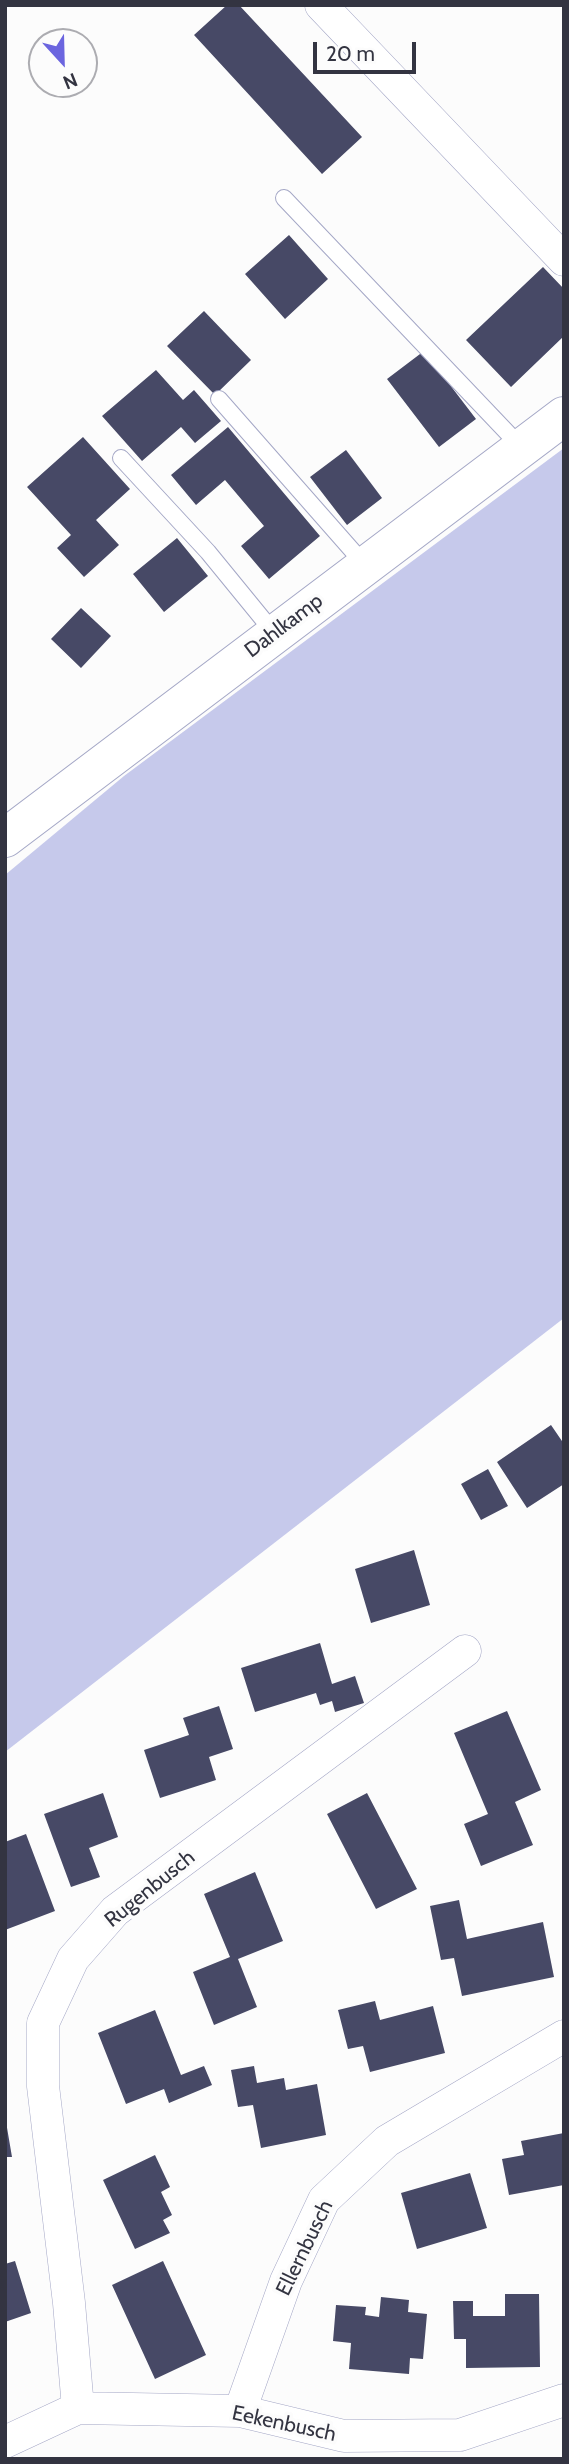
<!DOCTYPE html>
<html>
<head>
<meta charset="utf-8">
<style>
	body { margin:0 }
	#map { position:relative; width:569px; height:2464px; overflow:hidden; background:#fcfcfc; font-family:Cabin,sans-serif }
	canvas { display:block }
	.frame { position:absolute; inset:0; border:7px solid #333441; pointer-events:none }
	.north { position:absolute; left:28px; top:28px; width:70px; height:70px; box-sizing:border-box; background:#fcfcfc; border:2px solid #acacb1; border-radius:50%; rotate:158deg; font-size:19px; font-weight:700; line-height:28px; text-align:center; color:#333441 }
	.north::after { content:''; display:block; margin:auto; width:24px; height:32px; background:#6b65df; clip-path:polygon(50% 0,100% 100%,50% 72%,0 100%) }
	.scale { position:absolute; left:313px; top:42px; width:103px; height:32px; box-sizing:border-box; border:4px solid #333441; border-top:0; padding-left:9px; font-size:21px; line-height:24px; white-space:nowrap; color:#333441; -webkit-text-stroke:5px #fcfcfc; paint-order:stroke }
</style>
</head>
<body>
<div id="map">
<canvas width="569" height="2464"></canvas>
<div class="frame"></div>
<div class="north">N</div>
<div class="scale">20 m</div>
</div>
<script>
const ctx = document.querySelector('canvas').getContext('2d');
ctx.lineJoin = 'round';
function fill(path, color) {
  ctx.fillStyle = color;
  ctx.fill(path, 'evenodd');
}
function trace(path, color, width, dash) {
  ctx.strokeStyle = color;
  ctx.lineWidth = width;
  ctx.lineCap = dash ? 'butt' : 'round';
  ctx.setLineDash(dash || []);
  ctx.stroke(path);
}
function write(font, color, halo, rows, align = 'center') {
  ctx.font = font + ' Cabin,sans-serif';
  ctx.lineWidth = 7;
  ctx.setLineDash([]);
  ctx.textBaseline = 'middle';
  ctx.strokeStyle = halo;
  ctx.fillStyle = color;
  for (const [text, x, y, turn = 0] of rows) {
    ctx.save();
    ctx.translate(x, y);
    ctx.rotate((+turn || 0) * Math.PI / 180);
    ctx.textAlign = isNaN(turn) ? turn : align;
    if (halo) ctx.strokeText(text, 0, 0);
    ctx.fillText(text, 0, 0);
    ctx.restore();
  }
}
const forest = new Path2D(`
	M564,448v870l-559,434v-877l119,-99z`);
const building = new Path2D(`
	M227,5h12l123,132 -40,37 -128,-139z
	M289,235l39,44 -43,40 -40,-45z
	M543,267l21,22v47l-53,51 -45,-47z
	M204,311l47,49 -36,35 -48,-49z
	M424,351l52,68 -37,28 -52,-68z
	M156,370l27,30 11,-10 27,31 -26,22 -14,-16 -39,34 -40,-45z
	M228,427l92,109 -51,43 -28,-33 23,-20 -39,-46 -29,25 -25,-30z
	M83,437l47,52 -34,31 23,25 -35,32 -27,-29 14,-13 -44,-48z
	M346,450l36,48 -35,27 -37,-48z
	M177,538l31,38 -44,36 -31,-38z
	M81,608l30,28 -30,32 -30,-29z
	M551,1425l13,19v40l-37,24 -30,-46z
	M488,1469l20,37 -27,14 -20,-36z
	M414,1550l16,55 -59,18 -16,-54z
	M320,1643l12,41 23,-8 9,27 -29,9 -3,-11 -12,4 -4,-12 -61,19 -14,-44z
	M219,1706l14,43 -24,8 7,23 -56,18 -16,-48 45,-15 -6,-17z
	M507,1711l34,79 -26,12 18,43 -52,21 -17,-42 24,-10 -34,-81z
	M103,1793l15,44 -29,11 11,29 -29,10 -27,-73z
	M367,1793l50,96 -41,20 -49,-95z
	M26,1834l29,77 -50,19v-88z
	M255,1872l28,69 -45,18 19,48 -43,18 -21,-53 37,-15 -26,-63z
	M459,1900l8,39 76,-17 11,55 -92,19 -8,-38 -13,2 -11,-54z
	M375,2001l5,19 53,-14 12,47 -75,19 -7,-26 -15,3 -10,-39z
	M155,2010l26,65 23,-9 8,19 -43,18 -5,-14 -38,15 -28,-71z
	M254,2066l3,17 27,-5 2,12 31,-6 9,51 -65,13 -8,-43 -15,2 -7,-37z
	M5,2116l7,41h-7z
	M564,2133v52l-55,10 -7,-36 22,-4 -3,-14z
	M155,2155l15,32 -9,5 11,23 -9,5 7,13 -35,16 -32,-69z
	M470,2173l17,55 -70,21 -16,-56z
	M15,2261l16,52 -26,9v-58z
	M163,2261l43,94 -51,24 -43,-94z
	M505,2294h34l1,73 -74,1v-29h-12l-1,-38h20v15h32z
	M381,2297l28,3 -1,12 19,2 -4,45 -13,-1 -1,16 -60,-5 2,-26 -18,-2 3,-36 30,2 -1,8 14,2z`);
const service = new Path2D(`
	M284,198l237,249
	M219,399l146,166
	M121,458l87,94 67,82`);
const minor = new Path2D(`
	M321,5l243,255
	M78,2408l-9,-105 -26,-217v-63l30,-64 42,-48 350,-260
	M240,2411l46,-130 38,-81 63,-59 177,-105
	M5,2442l73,-34 162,3 104,25 116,-1 104,-35`);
const tertiary = new Path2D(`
	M5,838l559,-422`);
const streetNames = [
	["Dahlkamp",284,626,-37],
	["Rugenbusch",150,1889,-39],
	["Ellernbusch",305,2248,-64],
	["Eekenbusch",284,2424,12]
];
fill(forest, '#c6c9eb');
fill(building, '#474966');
trace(service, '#a4a7c6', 18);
trace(minor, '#a4a7c6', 33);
trace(tertiary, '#a4a7c6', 40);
trace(service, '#fff', 16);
trace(minor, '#fff', 32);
trace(tertiary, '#fff', 38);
write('21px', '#333441', '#fcfcfc', streetNames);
</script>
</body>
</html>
